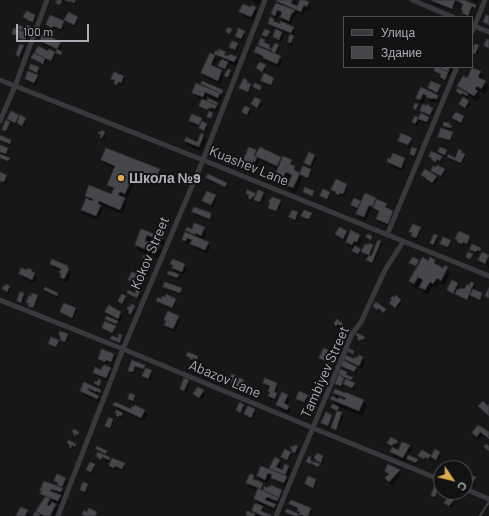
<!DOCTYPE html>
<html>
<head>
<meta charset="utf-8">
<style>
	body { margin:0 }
	#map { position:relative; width:489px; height:516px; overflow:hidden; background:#171718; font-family:Barlow,sans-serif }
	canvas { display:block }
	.legend { position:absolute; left:343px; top:16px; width:130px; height:52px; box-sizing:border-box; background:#121213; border:1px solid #4f5055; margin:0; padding:5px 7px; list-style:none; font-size:12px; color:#abaeb7 }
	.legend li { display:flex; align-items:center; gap:8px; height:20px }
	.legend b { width:20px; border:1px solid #4f5055 }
	.north { position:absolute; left:433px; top:460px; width:40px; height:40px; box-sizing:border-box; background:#121213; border:1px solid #4f5055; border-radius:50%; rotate:125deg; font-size:11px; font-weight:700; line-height:16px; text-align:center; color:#abaeb7 }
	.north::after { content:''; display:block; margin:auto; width:14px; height:18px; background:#dbac4d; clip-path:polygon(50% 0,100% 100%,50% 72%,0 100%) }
	.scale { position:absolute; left:16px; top:24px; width:73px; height:18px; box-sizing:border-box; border:2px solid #abaeb7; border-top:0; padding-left:5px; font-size:12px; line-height:14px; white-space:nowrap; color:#abaeb7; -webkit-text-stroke:3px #121213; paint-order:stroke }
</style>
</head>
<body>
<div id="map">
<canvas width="489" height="516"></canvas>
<ul class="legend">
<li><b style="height:5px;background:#38393d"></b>Улица</li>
<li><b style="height:11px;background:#46474b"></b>Здание</li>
</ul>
<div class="north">С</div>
<div class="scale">100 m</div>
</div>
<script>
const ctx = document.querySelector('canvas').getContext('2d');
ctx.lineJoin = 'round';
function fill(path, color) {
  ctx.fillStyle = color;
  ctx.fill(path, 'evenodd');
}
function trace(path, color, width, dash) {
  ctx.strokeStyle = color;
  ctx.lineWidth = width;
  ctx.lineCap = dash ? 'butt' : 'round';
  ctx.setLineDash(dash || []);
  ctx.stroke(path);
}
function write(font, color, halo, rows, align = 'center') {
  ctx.font = font + ' Barlow,sans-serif';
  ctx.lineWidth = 4;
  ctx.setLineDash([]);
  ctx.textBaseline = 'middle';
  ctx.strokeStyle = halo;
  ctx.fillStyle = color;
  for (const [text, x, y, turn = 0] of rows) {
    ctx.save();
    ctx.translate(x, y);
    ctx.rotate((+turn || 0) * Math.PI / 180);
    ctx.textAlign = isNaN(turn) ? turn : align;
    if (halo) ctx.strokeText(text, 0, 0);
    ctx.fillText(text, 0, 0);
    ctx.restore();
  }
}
const shadow = new Path2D(`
	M58,0h6l-3,6 -3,-1 -1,-2z
	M65,0h11l1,1 -1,4 -5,-2 -1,1 -3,-1z
	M252,0h9l-2,5 -4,-2z
	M278,0h16l1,3 -1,3 4,1 3,-7 7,3 3,4 -2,3 -3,-1 -3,6 -9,-3 2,3v1h-2l-3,8 -8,-3 -2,-4 1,-2 -3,-1 -2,5 -2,-1 -3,-4 8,-9 -3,-4z
	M434,0h28l13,5 1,3v1l-3,-1 -4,9h-2l-3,-1 -1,-3v-1l-1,-3 2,-4 -8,-3 -3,9 -19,-7 -1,-3z
	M471,0h8l-1,3z
	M255,8l2,4 -4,9 -10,-5 -3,-4z
	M35,16l1,2 -2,6 -5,-2 -5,-5z
	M77,17l2,3 -4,7 -8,-5 -2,-2z
	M274,19l2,4 17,5 2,4 -2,5 1,2 -2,6 -2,-1 -1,-3 2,-5 -10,-4 2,3 -2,7 -5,-2 -2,-3 3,-7 -6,-3 -2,-3z
	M63,22l2,2 -3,7 -8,-3v1l-5,-2 -2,-2z
	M19,26l7,3 1,-3 3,1 1,3 -5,12 -5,-2 -2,-2 -4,-2 -2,-2 4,-4z
	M244,32l1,2 -2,7 -5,-2 -2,-3z
	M269,32l1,2 -2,5 -3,-2 -2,-2z
	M265,40l1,3v1l3,1 1,3 2,3 -1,2 4,2 -3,-4 6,-5 2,2 -4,7 4,2 2,4 -3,7 -13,-6 -2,-3 -6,-3 -2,-4 5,-3 -2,-4z
	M41,41l19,1 2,4 -2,6 2,1 -1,2 -4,-2 1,-2 -15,-6z
	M238,44l1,2 -2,6 -5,-2 -2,-3z
	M23,46l2,2 -4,10 -3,-1 -1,-2z
	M478,46l1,2 -2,8 -3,-1 -2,-3z
	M38,48l10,5h7l1,2 -4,8 -5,-3 -3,5 -10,-4 -1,-3z
	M219,53h6l2,4 2,1h7l2,4 -2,4 -9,-4 2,3 -2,5 3,1 2,3 -3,5 -2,-1 -2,-2 3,-5 -7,-3 -1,-2 2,-6 -4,-2 -3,-4z
	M214,56l3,4 -4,8 9,3 2,4 -4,9 -16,-7 -2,-4z
	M265,66l1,2 -2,5 -5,-2 -2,-3z
	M434,67h17l1,3 -6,11 -4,-1 -1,-3 1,-2 -6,-2z
	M38,68l2,3 -2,5 1,2 -3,7 -9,-3 -1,-3 6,-6 -2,-4z
	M480,72l3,5 -1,3 4,2 3,6 -4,6 -5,-3 -2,3 2,3 -3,4 -8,-5 -1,2 -5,-3 -1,1 -4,-2 -1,-3 2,-3 -1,-2z
	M123,77l2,2 -3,6 -3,-1 -1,3 -2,-1 -1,-3v-1l-3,-3z
	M273,78l1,3 -2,6 -9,-4 -1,-3z
	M247,81l5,6 -3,6 -7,-3 -1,-2z
	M202,84l20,7 2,2 -1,3 -3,-2 2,4 -2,3 -13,-5 -2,5 12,2 2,3 -3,5 -4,-2v2l-3,-1v2l-7,-3 -2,-3 3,-6 -7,-3 -3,-4 10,-6z
	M440,86l1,2 -3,8 2,4 -1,3 -4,-2 -1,2 -5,-2 -1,-3 -3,-1 -2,7 -4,-2 -2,-4 4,-9 10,4 -2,-5z
	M463,98l6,4 1,2 -3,5 -6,-3 -1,-2z
	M261,101l1,2 -3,6 -6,-2 -1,-3z
	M430,106l4,6 -2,3 -10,-4v1l-1,-1 6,-4z
	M246,107l4,2 1,2 -2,6 -4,-2 -2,-3z
	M423,113l8,4 -4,-2 3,5 -2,4 -8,-3 -3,5 -3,-1 -1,-3 3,-5 3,2 5,-3z
	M18,116l2,2h5l1,3 -2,6 -5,-2 -2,-2 -1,2 -6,-3 -2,-3z
	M464,117l1,2 -3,6 -7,-4 -2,-3z
	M201,118l2,3 -1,1 4,2 2,3 -3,5 -4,-2 -1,-3 -9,-3 -1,-3z
	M9,123l2,2 -4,8 -2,-1 -2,-2z
	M449,124l3,4v2l-7,-2 -1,-2z
	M104,132l2,3 -2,5 -2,-1 -2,-6z
	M452,133l1,2 -2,7 -10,-3 -2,-3z
	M204,136l2,4 -5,11 -14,-6 -2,-4 13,2z
	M0,138l11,3 1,3 -1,2 -10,-5z
	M411,138l1,3 -2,6 -9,-4 -2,-2z
	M0,148l7,1 2,3 -3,5 3,2 2,2 -1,2 -9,-4z
	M416,150l1,2 -2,6 -3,-1 -1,-3z
	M256,151l1,3 23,3 3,4h8l7,12 3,1 10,-4 1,2 -3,8 -8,-4 1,3 -6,14 -6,-3 -4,-7 -2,3 -6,-2 -3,-6 4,-9 -20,-9 -2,5 -2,-1 -2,4 -7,-3 -2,-4zM289,177l3,1 -2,5 -3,-2z
	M447,151l1,2 -1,2 9,4 5,-7 5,5 -4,8 -13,-6 -2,-3 -1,1 -6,-3 -1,-2z
	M309,153l6,3 1,2 -4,10 -6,-2 -1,-3z
	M430,157h11l2,2 -2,4 -3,-2 -1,3 -3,-2z
	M404,159l2,4 -3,8 -13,-5 -2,-4 3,-2z
	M102,160l57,10 3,4 -5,12 -21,-9 -8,20 -6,-2 -1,2 3,2 3,4 -5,11 -23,-10 4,6 -5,10 -14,-6 -2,-4 7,-9 -3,-6h26l2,-4 -3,-2 -3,-4 7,-17 -11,-4z
	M444,170l2,2 -3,6 -8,-4 3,5 -4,6 -6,-3 -5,-7 11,1 -2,-5z
	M0,173l7,3 1,2 -2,6 -6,-2z
	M207,178l19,5 2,3 -1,2 -19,-7z
	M346,185l2,3 -4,8 -3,-1 -1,2 -3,-1 -5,-6z
	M258,191l6,2 1,3 -3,8 -6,-2 -2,-5 -1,4 -2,-1 -2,-2 1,-2 -3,-2 7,-1 2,3z
	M329,193l1,2 -2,6 -5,-3 -2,-2z
	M215,196l2,2 -4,9 -8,-3 -2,-3z
	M375,199l1,1 10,5 2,4 5,2 2,4 -5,12 -11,-5 -2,-3 2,-5 -3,-2 -1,-2 -4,-1 -5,11 -6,-2 -3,-4 2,-4 -6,-2 -1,-3 8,-3 1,2z
	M280,201l2,2 -5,10 -7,-3 -1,-2 2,-4 -2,-2z
	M194,212l17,2 1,3 -1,3 -16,-5z
	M298,213l1,2 -3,7 -4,-2 -2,-3z
	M311,214l1,2 -1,4h-3v1l-5,-2 -1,-3z
	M204,228l2,4 -3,8 5,3 2,4 -3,7 -13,-6 -3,-4 1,-2 -3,-1 -1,4 -3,-2 -2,-3 6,-6 -3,-4z
	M340,228l7,4 1,2 -3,6 -7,-3 -1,-3z
	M420,228l1,2 -4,10 -4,-2 -3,-6z
	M142,230l20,8 3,5 -1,3 -6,-3 4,8 -3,8 -13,-5v1l6,3 1,2 -1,4 -3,-1 -1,1 -2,-1 -2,-5 2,-5 -7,-2 -3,-6z
	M359,235l3,4 -3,6 -3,-1 -1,3 5,2 1,3 -1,4 -5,-2 -2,-3 2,-3 -6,-2 -2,-4z
	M437,236l1,3 -3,8 -3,-1 -1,-3z
	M469,236l2,3 -3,6 -3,-1 -1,2 -4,-1 -3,-6z
	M450,240l1,3 -2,6 -7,-3 -1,-2z
	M380,242l2,2 -9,21 -4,-2 -2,-3 2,-4 -5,-2 -2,-2 10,-6 2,5z
	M471,249h10l1,2 -1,2 7,3 1,13 -2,-3 -7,-3 -1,-3 3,-7 -4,-1v2l-6,-2z
	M173,260l12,5 2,4 -3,6 -9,-3 -4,-8z
	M418,261l2,3 14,-3 3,5 6,4 4,-2 3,5 -6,13 -4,-3 -3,5 -4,-2 -5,9 -4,-2 -5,-8 -2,4 -4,-3 -3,-5 7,-13 -5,-3 -2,-2z
	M51,263l16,4 4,7 -4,9 -4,-2 -2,-4v-5l-8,-5z
	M145,267l4,2 1,2 -3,6 -3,-1 -1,-2z
	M32,271l5,7 -3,5 -12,-5 -2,-4z
	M169,274l9,1 2,3 -1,2 -9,-3z
	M141,277l1,2 -2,7 -9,-4 -1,-2z
	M453,281l5,3 1,2 -2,4h5l8,-4 1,-3 3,1 1,2 -1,4 8,4 1,2 -2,5 -8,-3 -2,-3 -3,6 -10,-4 -2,-4 -2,2 -5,-2 -1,-3z
	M9,287l2,2 -3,4 -4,-2 -1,-2z
	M164,287l17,2 1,2 -1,4 -15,-6z
	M45,290l13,4 1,2 -1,2 -12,-5z
	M139,292l2,2 -2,5 -9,-4 -2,-2 7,1z
	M21,293l3,1 1,3 -3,8 -3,-1 -1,-3z
	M37,296l1,2 -4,11 -4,-1 -3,-6z
	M125,297l1,2 -3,6 -3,-1 -1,-3z
	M396,297l6,6 -6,7 -6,-7z
	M175,299l1,3 -3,8 -14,-6 -2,-3z
	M377,303l9,7 1,2 -1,2 -6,-4 -1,1 -3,-2 -2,-3z
	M134,307l1,2 -3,7 -2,-1 -2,-6z
	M75,309l2,2 -4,9 -10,-5 -2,-3z
	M106,312h14l3,4 -3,6 -4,-2 2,4v2l-5,-2 3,5 -2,5 -10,-4 -1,-2 6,-4 -3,-5 4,-1z
	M178,316l2,4 -5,12 -7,-3 -3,-4 1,-3 -1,-2z
	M337,321l5,3 2,3 -1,1 -4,-2 -1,2 -2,-1 -1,-3z
	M67,335l2,3 -3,6 -4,-2 -1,-2 1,-2z
	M357,335l7,2 1,3 -1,2 -2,-2 -1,2h-2z
	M120,336h2l1,3 -2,5 -8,-3 -1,-2h6z
	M58,341l1,2 -2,6 -6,-3 -2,-2z
	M328,351l1,3 -1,2 5,3 1,3 -2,3 -10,-4 -2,-3z
	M114,355l1,2 -3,6 -4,-1 -1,2 -6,-2 -2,-3z
	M187,356l10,1 2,3 -1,2 -4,-2v2h-2z
	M359,356l4,2 2,4 -3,7 -6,-2 2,3 -2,4 -13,-6 -1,-2 5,-2 -2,-5 10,1h3z
	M133,361l11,5 2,3 5,2 2,2 -3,8 -5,-2 -2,-3 3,-5 -9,-4 -3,7 -3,-1 -1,-2z
	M110,368l2,4 -3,9 -12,-5 -3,-4z
	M341,371l5,2 2,2 -1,1 5,2 1,2 -1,3 2,1 1,3 -1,3 -8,-4 -2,-3 -2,5 -4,-2 -2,-2z
	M230,380l13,1 2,4 -4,7 -7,-3z
	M188,381l2,2 -4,10 -4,-2 -1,-2z
	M84,383l17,8 2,4 -1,1 -3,-2 -1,3 2,4v2l-17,-8 -2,-4z
	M264,383l13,1 1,2 -3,7 2,1 1,3 -2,4 -5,-2 -2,-3 1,-3 -1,-2 2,-3 -6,-3z
	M203,391l2,3 -4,6 -6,-3 -1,-3z
	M334,393l29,8 4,5 -5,10 -25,-10 3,4 -1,2 2,1 2,3 -6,15 -3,-1 -2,-2 6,-16 -4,-1 -2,-3 4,-2 -5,-7 7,1z
	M135,396l1,2 -2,5 -4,-1 -1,-3z
	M288,396l2,3 -3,7h1l3,4 -2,4 -10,-6 -2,-3z
	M307,396l1,2 -3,6 -7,-3 -1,-3z
	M114,405l18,6h12l3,3 -3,7 -25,-11 -1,1 4,3 2,2 -1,2 -2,-2 -1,2 -3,-5 1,-3 -1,-1z
	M243,405l2,3 -4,6 -3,-1 -1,-3z
	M254,410l2,3 -4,7 -6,-3 -1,-3z
	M326,414l6,2 1,2 -4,10 -5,-2 -2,-3z
	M113,420l1,2 -3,7 -3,-1 -1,-2z
	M478,426l11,7v7l-7,-4 -3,4 -4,-3 -2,-3z
	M390,441l7,1 1,2 -1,2 -2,-1 -1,2z
	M68,443l7,2 2,2 -1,1 -2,-1 -2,3 -1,-1z
	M403,443l7,3 2,4 -4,6 9,4 1,2 -1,3 -8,-4 -2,-3 -2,3 -12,-5 -2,-4 7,-1z
	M297,447l1,2 -1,6 -3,-1 -3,-5z
	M97,449l9,2 2,3 -2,3 3,1 3,4 12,2 1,2 -2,5 -7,-3v2l-5,-2 -1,-2 1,-3 -8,-4 -1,3 -2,-1 -3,-5 2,-4z
	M440,452l1,3 -3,6 -4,-2 -2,-2z
	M290,453l2,2 -4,7 -4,-3 -2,-2z
	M430,455l1,3 -1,3 -4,-2 -1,2 -4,-3 -2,-2z
	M323,457l1,2 -2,5 -4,-1 2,3 -1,2 -6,-3v-1l5,1 -3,-7z
	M275,459l4,2 2,4 -3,5 5,1 6,-4 2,4 -4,8 1,2 -2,5 -11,-5 -3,-3 -2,-1 -3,6 -7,-3 -2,-4 11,-6z
	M94,465l1,2 -3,7 -3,-1 -2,-3z
	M399,470l2,4 -9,12 -6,-7 3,-4 -3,-4z
	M253,476l3,4 6,4 2,4 17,3 3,3 -5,11 -10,-5 -1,2 7,3 2,4 -1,2 -15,-6 4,6 -1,2 6,3h-13l-2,-1 -2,-4 5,-6 -3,-6 3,-8 -9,-4 -2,-4z
	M309,477l7,3 1,3 -3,6 -7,-3 -1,-2z
	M65,478l2,3 -4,8 -2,-1 3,5 -1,3 -4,-2 3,6 -2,4 -11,-4 3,4v-1l4,2 2,4 -4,7h-13l-2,-1 -2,-4 8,-12 -1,-1 -3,-4 1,-2 -1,-1 3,-8 17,6 -6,-8z
	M475,478l1,3 -2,5 -5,-2 -2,-3z
	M87,484l2,3 -3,7 -4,-2 -1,-2z
	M438,487l2,2 -4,10 -2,-1 -2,-2z
	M442,492h8l2,1 2,2 -1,3 -10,-4z
	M453,501l1,2 -3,5 -4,-3 -1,-2z
	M290,504l20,5 2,2 -2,5h-9l-3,-5 1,-1 -7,-3z
	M27,511l3,4 -1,1h-12z`);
const building = new Path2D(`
	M57,0h5l-2,5 -4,-2z
	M65,0h11l-2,3 -5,-2v1z
	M277,0h16l-2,3 6,3 3,-6h4l5,2 -2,5 -3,-2 -3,7 -25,-11z
	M432,0h32l12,5 -1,3 -3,-2 -4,10 -6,-3 1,-3h-2l2,-6 -8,-4 -3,9 -20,-8z
	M276,3l19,7 -2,3 -1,-1 -3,9 -9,-4 2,-5 -5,-2 -2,6 -4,-2z
	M243,4l7,3 2,-2 4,2 -5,10 -12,-5z
	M27,11l8,4 -2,7 -6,-2v-1l-4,-2z
	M69,12l9,5 -4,8 -10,-5z
	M50,15l14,6 -3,8 -8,-3 -1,2 -6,-3z
	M486,15l3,1v9l-6,-3z
	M270,17l4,2 -1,2 7,3v-3l14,6 -3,6 -23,-9z
	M19,25l6,3 2,-3 3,1 -2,7 -11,-5z
	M228,27l4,2 -2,5 -4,-2z
	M14,28l14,5 -3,7 -7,-2 1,-2 -7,-2z
	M238,28l7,3 -4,8 -6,-3 3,-6h-1z
	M265,29l5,2 -3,6 -5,-2z
	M276,29l6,3 -3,8 -6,-3z
	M43,33l18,9 -4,7 -17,-8z
	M290,34l4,2 -3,7 -3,-1z
	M261,38l4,2 -1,2 6,3 -1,2 2,1 -1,2 -12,-5z
	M487,39l2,1v8l-5,-2z
	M232,41l6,2 -3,7 -6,-3z
	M275,43l4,2 -4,8 -4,-2z
	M20,44l4,1 -5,12 -3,-2z
	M475,44l4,1 -4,9 -3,-1z
	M38,46l10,5 1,-2 6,3 -4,9 -16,-8z
	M257,46l24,10 -4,8 -14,-6v-2l-9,-4z
	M57,49l5,3 -1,3 -5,-2z
	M219,49l7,3 -2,3 5,1 1,-2 7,3 -3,5 -20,-8 2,-4 2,2z
	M34,53l11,5 -2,6 -12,-6z
	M210,53l5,2 -4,10 11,5 -4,11 -17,-8z
	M222,59l6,3 -3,7 -7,-3z
	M260,62l6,3 -4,7 -6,-4z
	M31,64l8,3 -2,6 -8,-4z
	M435,67h3l10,5 -3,8 -5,-3 1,-3 -7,-3z
	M438,67h12l-2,5z
	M472,68l9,3 -3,6 8,4 -5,8 -4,-3 -2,3 3,2 -4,5 -17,-10 6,-10 4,2z
	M228,69l3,1 -3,7 -4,-1z
	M28,71l10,4 -4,8 -9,-4z
	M114,72l10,4 -3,7 -3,-1 -1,3 -3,-2 1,-3 -4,-1z
	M264,73l10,5 -3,7 -10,-4z
	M244,78l3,2v2l4,2 -3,8 -9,-4z
	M202,81l21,9 -1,4 -21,-10z
	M431,81l10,4 -4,8 -9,-5z
	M196,83l24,10 -2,5 -13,-6 -2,5 -11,-4z
	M255,83l6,3 -1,4 -7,-3z
	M421,87l17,8 -1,4 -4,-1 -1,1 -6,-2v-2l-3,-1 -3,6 -4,-2z
	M458,88l10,6 -1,2 -5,-3 -1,2 -5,-4z
	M255,97l6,3 -4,8 -6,-4z
	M463,97l6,4 -4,7 -6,-4z
	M208,98l10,5 -1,2 -10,-4z
	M202,99l15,6 -2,4 -4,-2 -1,2 -2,-1 -1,2 -8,-4z
	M415,103l3,1 -2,6 -3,-2z
	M423,104l3,2 1,-2 3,2v1l3,1 -3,7 -10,-4z
	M245,106l5,2 -3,7 -5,-3z
	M11,111l8,4 -4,8 -8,-4z
	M209,111l4,2 -2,5 -4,-1z
	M456,112l8,4 -3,7 -9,-5z
	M421,113l8,4 -2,5 -9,-3z
	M192,114l10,4 -3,7 -10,-4z
	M20,115l6,3 -4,8 -5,-3z
	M415,116l4,1 -4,7 -3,-2z
	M6,120l4,2 -4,9 -4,-1z
	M202,121l5,3 -3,7 -5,-3z
	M444,122l6,1 -1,2h3l-1,3 -8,-2z
	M441,128l12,4 -3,8 -12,-3z
	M102,130l3,2 -3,6 -2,-1 1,-3h-3l1,-3 2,1z
	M201,133l3,2 -5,12 -15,-6 2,-4 11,5z
	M401,133l11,5 -4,7 -10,-4z
	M0,135l11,5 -1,4 -10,-4z
	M0,145l8,3 -2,6 -6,-2z
	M249,147l7,3 -2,6 3,1 -2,5 -2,-1 -2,4 -8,-4z
	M260,147l21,10 -4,9 -22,-10z
	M412,147l5,2 -3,7 -4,-2z
	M440,147l7,3 -2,5 -7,-3z
	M106,148l54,21 -5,13 -21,-8 -9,20 -5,-2 -2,3 7,3 -5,12 -21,-9 -1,3 3,1 -5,11 -15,-6 5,-12 6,3 1,-2 -8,-3 4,-11 22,9 3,-6 -7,-3 8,-19 -14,-6z
	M459,149l3,2 -1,1 4,2 -4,9 -14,-6 1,-3 7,4z
	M431,151l11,5 -2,5 -3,-2 -1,3 -5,-2 1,-2 -3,-1z
	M309,152l6,3 -5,11 -6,-3z
	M393,153l12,5 -4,10 -14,-6 1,-4 2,1z
	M0,154l10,4 -2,3 -8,-3z
	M283,156l9,4 -2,4 5,2 -1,4 6,3 -7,15 -7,-3 2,-4 1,1 3,-7 -6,-3 -5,9 -7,-3z
	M437,165l8,4 -4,7 -10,-5 2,-5 3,1z
	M303,166l8,3 -3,9 -9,-4z
	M425,169l12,7 -5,7 -6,-4v-1l-5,-3z
	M0,172l7,3 -3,7 -4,-1z
	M208,174l19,9 -2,4 -19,-9z
	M336,179l11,5 -4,10 -3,-1 -1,2 -4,-2 1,-1 -5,-2z
	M305,187l9,4 -2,5 -9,-4z
	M323,189l7,3 -3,7 -7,-3z
	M247,190l8,3 -1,4 -2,-1v3l-4,-1 1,-3 -3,-1z
	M258,190l6,2 -4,10 -6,-2z
	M207,191l9,4 -5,10 -9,-4z
	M365,193l11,5 -4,9 -3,-2 -5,12 -8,-3z
	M272,197l9,3 -5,11 -8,-3 2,-6h-2l2,-3h1z
	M354,198l7,3 -4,7 -6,-3z
	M377,199l10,5 -2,3 8,4 -5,13 -12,-5 3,-8 -6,-3z
	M194,207l17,6 -1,6 -18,-7z
	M292,210l6,2 -3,8 -6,-3z
	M304,210l8,3 -3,6 -2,-1v1l-6,-3z
	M194,223l11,4 -4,9 -5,-3 -1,2 -10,-5 2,-3 5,2z
	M413,224l8,3 -5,11 -5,-2 1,-3 -3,-1z
	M340,227l7,4 -4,8 -8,-5z
	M141,229l22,8 -2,4 -14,-6 -2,6 4,1 1,-1 10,4 -4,9 -21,-9z
	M351,230l9,5 -3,7 -3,-1 -2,4 -6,-3z
	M459,231l11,5 -3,8 -4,-2 -1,2 -5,-2 1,-2 -3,-1z
	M185,232l24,10 -4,8 -15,-6 2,-4 -5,-2 -1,3 -4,-1z
	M368,234l4,2 -1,4 -5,-3z
	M434,234l4,1 -5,10 -3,-2z
	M443,237l8,3 -3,7 -8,-3z
	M378,240l3,1 -9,22 -6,-3 3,-5 2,1z
	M369,243l4,2 -4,10 -8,-3 4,-8 3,1z
	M472,244l9,4 -1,3 -3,-1 -1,2 -6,-2z
	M355,246l6,3 -3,5 -6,-3z
	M468,252l5,2 -3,5 -4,-2z
	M482,252l7,3 -4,9 -7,-4z
	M145,254l8,3 -3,5 -2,-1 -1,2 -3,-2 1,-2 -3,-1z
	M413,257l6,3 -3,6 -7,-3z
	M423,257l5,4 2,-4 5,3 -1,3 9,5 2,-3 3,2 -7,14 -4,-3 -4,6 -3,-2 -5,8 -6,-3 4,-7 -5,-3 -4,7 -5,-3z
	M52,259l16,7 -1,2 2,1 -5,10 -4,-2 1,-3 -2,-1 2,-4 -11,-5z
	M173,259l12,5 -3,8 -10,-4 1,-3 -3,-1z
	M145,266l4,2 -3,7 -4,-1z
	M21,268l6,2 1,-2 4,2v2l3,1 -3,7 -13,-6z
	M169,271l10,3 -2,4 -10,-4z
	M132,272l10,4 -4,8 -10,-4z
	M452,280l6,3 -5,11 -6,-4z
	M165,282l17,6 -2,5 -17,-6z
	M471,282l3,1 -7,17 -12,-6 2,-5 2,1 1,-2 2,1 3,-1 2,-4 2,1z
	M6,284l4,2 -3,6 -5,-3 2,-4 1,1z
	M45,287l13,6 -1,3 -13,-6z
	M489,288v10l-4,-2z
	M136,289l4,2 -3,7 -10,-5 1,-3 7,3z
	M473,289l9,4 -2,7 -10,-5z
	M20,292l4,1 -3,10 -4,-2z
	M32,293l6,2 -5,13 -5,-2 1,-3h-3l3,-8 2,1z
	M122,294l4,2 -4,8 -4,-3z
	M166,294l10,5 -4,9 -16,-7 2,-4 3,2 1,-3 3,1z
	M396,295l5,5 -6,8 -6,-5 3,-3 -2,-1 3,-3 1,1z
	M376,302l10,7 -2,4 -6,-5 -1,2 -4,-4z
	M64,303l12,5 -4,10 -12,-6z
	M131,304l4,2 -4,8 -3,-1 1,-3 -2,-1 1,-3 2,1z
	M109,305l12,7 -3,7 -13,-7z
	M168,311l11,5 -6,13 -9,-4 2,-4 -2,-1z
	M107,316l11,5 -2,3 -11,-5z
	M337,319l6,5 -2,2 -3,-2 -2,2 -2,-2z
	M105,321l11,5 -4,7 -10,-5z
	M60,331l8,3 -3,8 -5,-2 1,-2 -2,-3z
	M357,333l8,4 -2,3 -2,-1 -1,2 -3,-2 1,-2 -2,-2z
	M119,334l3,1 -2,8 -10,-4 2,-3 6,2z
	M51,337l8,3 -3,7 -8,-3z
	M324,348l4,2 -1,3 2,3 4,2 -2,6 -12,-6z
	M348,348l6,3 -1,3 -6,-3z
	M102,349l12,5 -3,8 -5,-2 -1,2 -7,-3z
	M188,352l10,4 -1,4 -4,-2v2l-3,-1v-1l-4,-2z
	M346,355l8,4 1,-2 2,1 2,-3 4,2 -4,9 -15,-7z
	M132,360l13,5 -1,4 -9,-3 -2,6 -5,-1z
	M343,360l14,7 -3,5 -13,-6z
	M105,365l6,3 -5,10 -13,-5 2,-6 6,3 1,-3z
	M146,368l6,2 -4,9 -6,-3z
	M340,369l7,3 -1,3 7,2 -2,3 -10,-4 1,-1 -3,-1z
	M232,374l12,6 -5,9 -8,-4 1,-3 -4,-1z
	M339,374l3,1 -1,2 3,1 -3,8 -6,-2z
	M184,378l5,2 -5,11 -4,-2z
	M265,378l12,5 -3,9 3,1 -2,6 -7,-3 2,-4 -2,-1 2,-5 -7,-3z
	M99,379l2,2 -2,5 -5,-3 1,-2 2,1z
	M346,379l9,4 -3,5 -9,-4z
	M84,382l17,8 -1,3 -3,-2 -1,1 -8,-4v2l11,6 -2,3 -17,-8z
	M198,387l6,3 -5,8 -6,-4z
	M335,389l10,4v-1l19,8 -5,11 -29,-12 2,-3 6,3 1,-2 6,3 1,-2 -13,-5z
	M299,391l9,4 -4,7 -8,-3z
	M282,392l6,3 -4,8 5,3 -2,4 -11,-5z
	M130,393l5,2 -2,6 -5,-2z
	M483,401l5,5 1,-2v12l-11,-10z
	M115,402l16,7 1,-3 2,1 1,-2 10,5 -4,8 -28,-13z
	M240,402l4,3 -4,8 -4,-3z
	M333,404l6,3 -2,4 -6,-3z
	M248,406l7,3 -4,9 -7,-4z
	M117,410l6,3 -2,3 -1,-1 -2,2 -2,-2 1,-1 -2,-1z
	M337,411l5,1 -6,18 -5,-2z
	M326,412l6,3 -4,11 -7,-3z
	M109,417l4,2 -3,9 -5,-2z
	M478,425l11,7v7l-9,-7 -3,5 -5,-4z
	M74,429l5,3 -1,3 -2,-1 -1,2 -2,-1 1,-2 -2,-1z
	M391,437l7,4 -2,3 -2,-1 -2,3 -5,-3z
	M69,440l7,4 -1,3 -3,-2 -1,3 -2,-1 1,-2 -3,-2z
	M402,442l8,3 -7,13 -13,-6 2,-5 6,3z
	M486,444l3,2v5l-5,-4z
	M294,445l4,1 -3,7 -3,-1v-3h-2l1,-3 2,1z
	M97,446l10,5 -1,3 -10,-5z
	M285,449l6,3 -4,8 -6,-3z
	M435,449l5,3 -4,8 -5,-3z
	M422,450l9,5 -3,4 -3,-2 -1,2 -6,-3z
	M98,452l12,5 -1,3 -7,-3 -1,3 -3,-2v-1l-2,-1z
	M317,453l6,3 -2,7 -6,-3 1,-1 -2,-1 1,-3 1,1z
	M408,455l10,4 -2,4 -9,-4z
	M309,456l2,1 -1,3 2,1 -1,3 -5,-2z
	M275,457l5,3 -4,7 6,3 3,-6 4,2 -4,9 -16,-6z
	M112,458l13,5 -3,6 -7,-3 -1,2 -5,-2z
	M313,461l7,3 -2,3 -6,-3z
	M90,462l5,2 -4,8 -5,-2z
	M388,464l12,6 -11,12 -4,-4 4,-4 -4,-3z
	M261,466l26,10 -3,7 -13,-5 1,-3 -4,-2 -3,7 -8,-4z
	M57,474l9,4 -4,9 -5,-2 1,-2 -4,-2z
	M250,474l4,1 -1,4 10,4 -2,6 -15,-6z
	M470,475l6,2 -4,7 -6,-3z
	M308,476l8,3 -3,9 -8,-4z
	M44,481l19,7 -2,4 -10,-3 -1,2 11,4 -3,6 -18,-7 2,-3h-2z
	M83,482l5,2 -3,8 -5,-2z
	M271,485l11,5 -3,8 -16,-8 1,-4 3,2 1,-2 2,1z
	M435,485l4,1 -4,11 -4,-1z
	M258,488l21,10 -2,3 -10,-4 -2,3 11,4 -2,4 -20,-9z
	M441,492h12l-2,4z
	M46,496l4,3 -3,6 2,1 3,-4 4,2 -6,12h-6l-8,-5z
	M449,497l5,3 -5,6 -5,-3z
	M291,500l20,8 -3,8h-4l-5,-2 1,-2 -3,-1 1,-3 -9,-4z
	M255,503l8,3 -2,5 10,4 -1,1h-7l-11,-5z
	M21,507l7,3 -3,6h-9z
	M89,508l8,4 -2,4h-10l-3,-2 2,-4 3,2z
	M287,509l12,5 -1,2h-3l-10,-4z
	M247,511l8,3 -1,2h-5l-3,-1z
	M35,512l5,2 -1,2h-6z`);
const lane = new Path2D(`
	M480,516l9,-14`);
const street = new Path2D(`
	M412,0l41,17
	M472,25l17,7
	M472,32l13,-32
	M0,80l203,80 286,116
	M0,121l15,-35 32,-86
	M387,235l70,-168
	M0,300l123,49 190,79 128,52
	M465,489l24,10
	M58,516l65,-167 80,-189 62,-160
	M276,516l76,-182 9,-12 24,-52 18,-28`);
const markers = [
	[121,178,4,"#dbac4d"]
];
const streetNames = [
	["Kuashev Lane",249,166,22],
	["Kokov Street",150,253,-67],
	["Tambiyev Street",325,372,-66],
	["Abazov Lane",225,379,23]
];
const poiNames = [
	["Школа №9",129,178]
];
fill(shadow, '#0007');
fill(building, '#46474b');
trace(building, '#313134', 1);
trace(lane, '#38393d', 2.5);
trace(street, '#38393d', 5);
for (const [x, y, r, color] of markers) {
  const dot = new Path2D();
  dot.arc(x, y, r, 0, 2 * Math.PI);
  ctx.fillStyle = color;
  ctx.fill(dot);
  trace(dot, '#121213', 1.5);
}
write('14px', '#abaeb7', '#121213', streetNames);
write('bold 14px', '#abaeb7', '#121213', poiNames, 'left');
</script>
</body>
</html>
